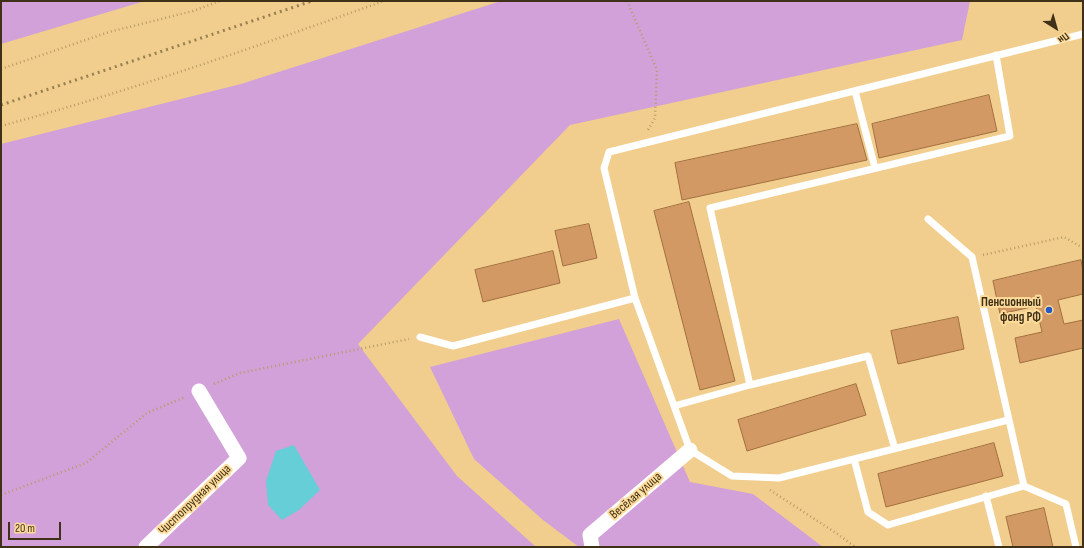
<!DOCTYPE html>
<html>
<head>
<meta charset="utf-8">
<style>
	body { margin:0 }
	#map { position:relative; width:1084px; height:548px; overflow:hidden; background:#f1ce8d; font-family:"Sofia Sans Condensed",sans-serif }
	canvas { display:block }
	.frame { position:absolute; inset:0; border:2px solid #3f3117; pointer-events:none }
	.north { position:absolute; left:1036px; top:8px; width:40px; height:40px; -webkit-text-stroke:3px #fedb9a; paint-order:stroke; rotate:143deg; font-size:11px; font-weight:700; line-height:16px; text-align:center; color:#3f3117 }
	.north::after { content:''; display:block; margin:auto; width:14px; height:18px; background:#3f3117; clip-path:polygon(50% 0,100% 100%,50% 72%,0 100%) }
	.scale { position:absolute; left:8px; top:522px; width:53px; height:18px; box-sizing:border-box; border:2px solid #3f3117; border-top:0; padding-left:5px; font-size:12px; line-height:14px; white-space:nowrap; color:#3f3117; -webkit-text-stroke:3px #fedb9a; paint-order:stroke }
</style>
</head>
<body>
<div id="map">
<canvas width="1084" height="548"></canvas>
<div class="frame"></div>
<div class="north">Пн</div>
<div class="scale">20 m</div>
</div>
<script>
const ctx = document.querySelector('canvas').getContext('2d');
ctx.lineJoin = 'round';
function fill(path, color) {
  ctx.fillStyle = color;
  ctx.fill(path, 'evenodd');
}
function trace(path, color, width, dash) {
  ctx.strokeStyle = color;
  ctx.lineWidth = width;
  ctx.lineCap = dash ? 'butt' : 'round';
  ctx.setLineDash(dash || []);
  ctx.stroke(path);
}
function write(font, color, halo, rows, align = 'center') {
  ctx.font = font + ' "Sofia Sans Condensed",sans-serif';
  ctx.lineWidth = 4;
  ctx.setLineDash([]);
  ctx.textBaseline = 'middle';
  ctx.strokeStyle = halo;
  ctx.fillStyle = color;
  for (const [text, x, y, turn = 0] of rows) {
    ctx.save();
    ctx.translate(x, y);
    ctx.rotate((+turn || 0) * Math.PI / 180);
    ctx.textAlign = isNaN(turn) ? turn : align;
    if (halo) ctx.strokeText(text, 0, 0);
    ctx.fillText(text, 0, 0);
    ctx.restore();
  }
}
const green = new Path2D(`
	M1,1h144l-144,43z
	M501,1h469l-8,39 -392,85 -212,219 99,132 79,71h-535v-403l240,-60z
	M619,319l71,163 63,12 70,53h-244l-36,-27 -69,-61 -44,-92z`);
const water = new Path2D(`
	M294,445l26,45 -21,20 -17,10 -14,-15 -2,-24 10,-30z`);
const building = new Path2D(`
	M989,95l8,36 -118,27 -7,-34z
	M857,124l10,36 -185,40 -7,-37z
	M689,202l46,179 -35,9 -46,-179z
	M589,224l8,34 -34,8 -8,-35z
	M553,251l7,32 -77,19 -8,-32z
	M1081,260l2,11v23l-25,6 6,24 19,-4v28l-63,15 -5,-25 27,-6 -6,-26 -36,8 -7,-33z
	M958,317l6,32 -66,15 -7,-33z
	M856,384l10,31 -119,36 -9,-31z
	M994,443l9,33 -117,31 -8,-33z
	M1044,508l9,39h-40l-7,-30z`);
const path = new Path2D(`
	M627,1l30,69 -2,48 -7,12
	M1,69l108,-37 84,-21 27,-10
	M1,126c130,-35 256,-80 383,-125
	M983,255l81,-18 19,11
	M214,384l26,-11 169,-34
	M770,490l69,45 16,12
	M1,495l85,-32 61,-50 38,-16`);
const lane = new Path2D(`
	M855,91l20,77
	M928,219l44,38 52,229 42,18 10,43
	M635,298l55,152 42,26 47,2 229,-58
	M420,337l33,9 182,-48 -31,-130 5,-16 474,-118
	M750,385l118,-29 27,93
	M674,406l76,-21 -40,-177 300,-72 -14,-81
	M854,459l14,53 20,13 136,-39
	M986,496l13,51`);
const street = new Path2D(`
	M146,547l93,-89 -40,-67
	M592,547l-2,-12 100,-85`);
const rail = new Path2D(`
	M1,105l311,-104`);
const markers = [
	[1049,310,4,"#2459c6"]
];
const poiNames = [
	["Пенсионный",1041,303],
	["фонд РФ",1041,318]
];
const streetNames = [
	["Весёлая улица",636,496,-41],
	["Чистопрудная улица",195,500,-44]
];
fill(green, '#d2a1d9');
fill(water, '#66ced7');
fill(building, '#d29965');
trace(building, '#a26f3f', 1);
trace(path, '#b89b67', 2.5, [1, 3]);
trace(lane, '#fff', 7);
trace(street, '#fff', 15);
trace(rail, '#988052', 3, [2, 4]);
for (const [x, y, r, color] of markers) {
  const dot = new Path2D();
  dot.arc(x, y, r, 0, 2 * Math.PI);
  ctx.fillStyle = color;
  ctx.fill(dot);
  trace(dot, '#fedb9a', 1.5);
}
write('bold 13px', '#3f3117', '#fedb9a', poiNames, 'right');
write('13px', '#3f3117', '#fedb9a', streetNames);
</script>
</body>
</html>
